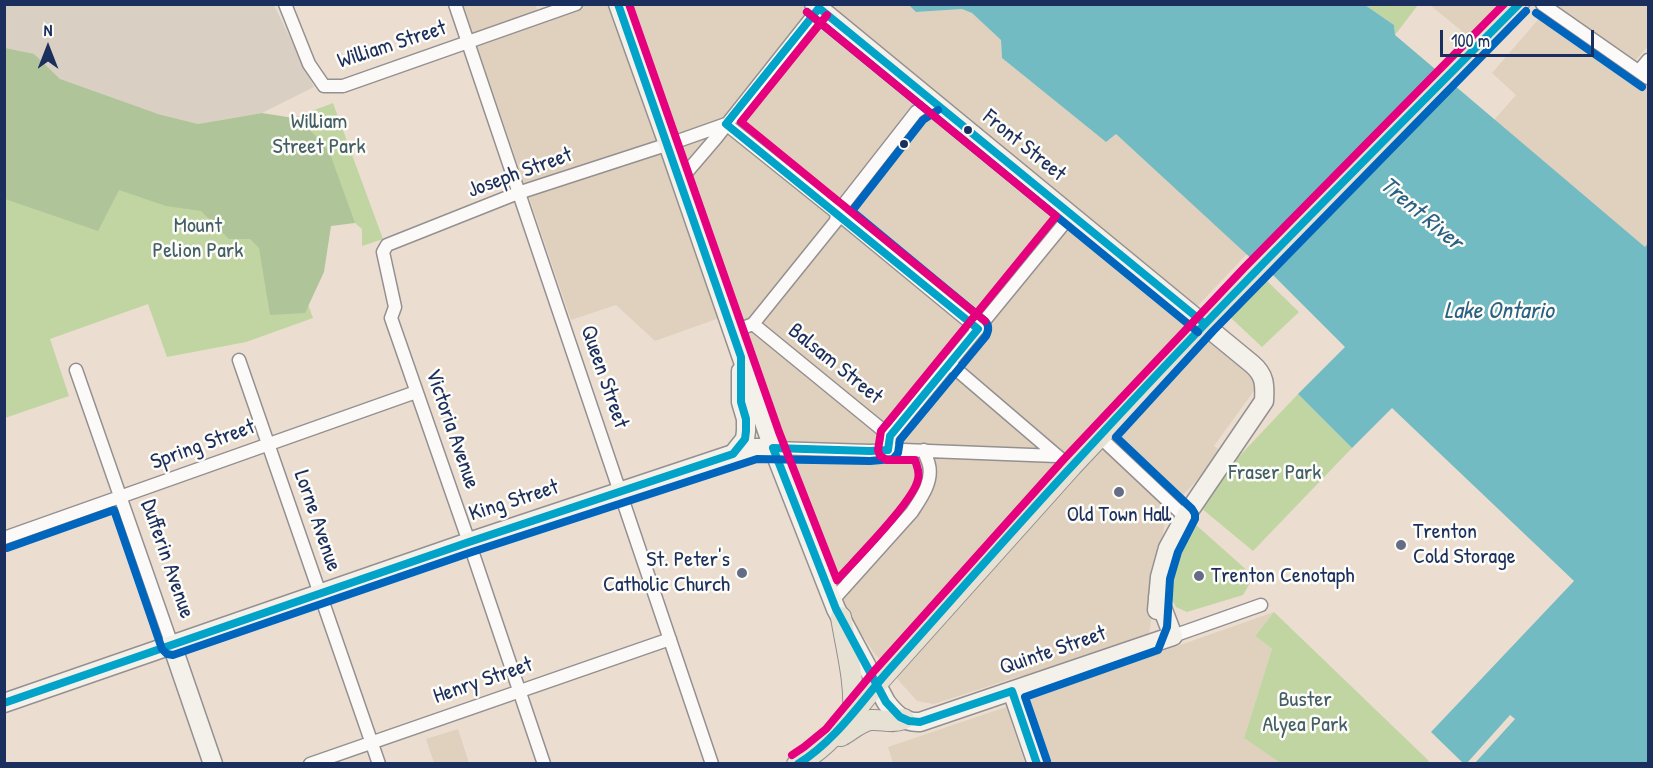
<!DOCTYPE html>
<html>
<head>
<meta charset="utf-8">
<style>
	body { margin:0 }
	#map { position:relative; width:1653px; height:768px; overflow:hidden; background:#ebded0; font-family:"Patrick Hand",sans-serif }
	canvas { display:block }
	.frame { position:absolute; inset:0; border:6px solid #1b2f5e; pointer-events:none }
	.north { position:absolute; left:18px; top:18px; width:60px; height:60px; -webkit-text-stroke:4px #fdfcf7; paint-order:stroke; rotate:0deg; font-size:16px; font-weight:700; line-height:24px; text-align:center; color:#1b2f5e }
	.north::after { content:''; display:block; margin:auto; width:21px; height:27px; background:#1b2f5e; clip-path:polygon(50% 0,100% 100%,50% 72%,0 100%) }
	.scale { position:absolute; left:1440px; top:30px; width:154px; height:27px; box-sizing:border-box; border:3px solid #1b2f5e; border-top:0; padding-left:8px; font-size:18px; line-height:21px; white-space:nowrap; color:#1b2f5e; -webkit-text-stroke:4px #fdfcf7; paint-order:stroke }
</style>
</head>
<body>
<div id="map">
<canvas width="1653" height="768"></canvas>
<div class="frame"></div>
<div class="north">N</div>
<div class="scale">100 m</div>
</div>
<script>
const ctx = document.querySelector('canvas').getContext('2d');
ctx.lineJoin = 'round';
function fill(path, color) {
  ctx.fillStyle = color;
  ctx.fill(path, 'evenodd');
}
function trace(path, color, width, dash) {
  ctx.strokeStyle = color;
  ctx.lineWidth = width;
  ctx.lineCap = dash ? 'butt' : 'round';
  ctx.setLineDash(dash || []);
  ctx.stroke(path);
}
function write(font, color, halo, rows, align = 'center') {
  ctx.font = font + ' "Patrick Hand",sans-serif';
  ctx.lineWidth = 5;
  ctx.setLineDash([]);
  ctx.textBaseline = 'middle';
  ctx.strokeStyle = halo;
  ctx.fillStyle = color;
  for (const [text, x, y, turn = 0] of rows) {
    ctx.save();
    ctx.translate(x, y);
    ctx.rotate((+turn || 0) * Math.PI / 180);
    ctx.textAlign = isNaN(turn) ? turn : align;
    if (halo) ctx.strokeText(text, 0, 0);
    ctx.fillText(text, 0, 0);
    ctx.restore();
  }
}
const built = new Path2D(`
	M560,4h349l7,8 46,-3 10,4 29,27 1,18 104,84 10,-8 131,120 -60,63 72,67 -45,62 9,7 -57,60 -20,144 128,-45 -19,24 17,13 -28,89 36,25h-230l-30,-87 -86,28 -17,-3 -43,-48 -33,-51 -36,-92 -10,-36 -59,-162 -81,29 -39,-36 -45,15 -108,-315h72l3,7z
	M1430,5h69l-30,32z
	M1555,5h93v41l-12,14z
	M1542,15l106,73v155l-3,4 -151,-127 22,-25 -24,-22z
	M1006,707l19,56h-132l-5,-16z
	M458,729l11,34h-35l-8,-24z`);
const industrial = new Path2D(`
	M5,5h269l40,82 -52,26 -64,11 -40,-10 -84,-24 -69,-39z`);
const green = new Path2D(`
	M1365,5h53l-23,30 -1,-10z
	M4,101l10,30 268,-9 51,-19 50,136 -21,7v-17l-25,-21 -57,20 33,90 -67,24 -79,15 -19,-53 -98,35 19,57 -64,22z
	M1265,279l34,33 -37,35 -31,-29z
	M1298,394l54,54 -99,103 -58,-48z
	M1195,524l55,49v10l-7,12 -56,17 -11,-5 -10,-18c5,-18 11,-58 29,-65z
	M1274,612l155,149 -3,2h-146l-36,-25 28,-89 -17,-13z`);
const forest = new Path2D(`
	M5,48l29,6 26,25 98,35 40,10 64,-11 38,6 29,32 26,72 -24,3 -7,46 -19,41 -35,2 -11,-67 -9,-9h-21l-28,-28 -35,-5 -47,-16 -21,41 -93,-32z`);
const water = new Path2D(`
	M909,5h456l29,20 1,10 250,212 3,-4v520h-173l40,-44 -5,-4 -43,48h-4l-32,-31 143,-151 -182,-173 -40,40 -54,-54 47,-47 -75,-75 -2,2 -152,-140 -10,8 -104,-84 -1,-18 -29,-27 -10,-4 -46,3z`);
const street = new Path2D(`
	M285,4l24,60 15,22h19l233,-82
	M455,4l257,760
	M1542,4l106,74
	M1639,71l9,-11
	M726,124l111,89 141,116
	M680,180l36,-42 103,-130
	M753,324l137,112
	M732,332l21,-8 83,-103 1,-8 79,-101 16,-11
	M239,360l140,404
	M950,364l111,95
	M76,370l96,275
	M1101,438l84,79
	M773,448l97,3 33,-1 154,6
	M888,450l2,-14 181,-221
	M4,538l412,-146
	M833,600l79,-88c9,-14 21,-30 17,-47 -1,-5 -4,-9 -5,-15
	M1173,636l88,-31
	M310,764l360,-125
	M544,764l-75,-222 -78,-224 4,-11 -12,-55 4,-7 131,-52 160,-52 48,-17`);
const secondary = new Path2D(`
	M618,4l50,140 105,304 63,161 50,93c9,12 18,21 34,20l253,-86 -15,-39
	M814,4l438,360c13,11 13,21 12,37l-79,116 -17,31 -8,29 -3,33
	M733,454l12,-15 1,-8v-12l-5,-17v-31
	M172,645l41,119
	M1012,691l25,73
	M4,703l465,-161 264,-88 22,-6h18`);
const primary = new Path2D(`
	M841,617c5,32 14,63 12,96
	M841,736c10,-5 18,-14 30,-16 13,-1 19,4 33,-1
	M797,764c37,-19 59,-57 86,-87 63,-70 126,-140 189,-211l180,-191 267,-271`);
const bus1 = new Path2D(`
	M4,703l465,-161 264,-88 12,-15 1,-8v-12l-5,-17v-45l-123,-353
	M798,764c38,-24 62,-61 91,-94 61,-68 121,-137 183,-204 144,-158 296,-309 447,-462
	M1037,764l-25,-73 -92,31 -11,-1 -9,-4 -14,-15 -50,-93 -63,-161 97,3 18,-1 2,-14 88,-107 -252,-205 93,-116 386,316`);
const bus2 = new Path2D(`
	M807,12l391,320
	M1536,13l106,74
	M7,548l107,-38 48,139 5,5 6,1 299,-103 285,-93 113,2 23,-2 5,-6 2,-13 86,-104c3,-6 3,-11 -1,-15l-133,-110 71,-91 15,-10
	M1047,761l-22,-64 133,-47 9,-23 3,-48 8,-27 17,-33v-5l-3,-5 -76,-72 97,-106 313,-320`);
const bus3 = new Path2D(`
	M629,4l150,428 58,148c17,-19 78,-80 81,-101 2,-7 -1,-12 -3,-19h-28l-7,-4 -2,-6 3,-19 175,-215 -249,-204
	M827,15l-86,107 244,199
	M792,755l12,-8 22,-18 49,-59 189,-211 180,-191 260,-264`);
const markers = [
	[968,130,5,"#1b2f5e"],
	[904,144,5,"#1b2f5e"],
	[1119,492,6,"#646c86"],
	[1401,545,6,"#646c86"],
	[742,573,6,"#646c86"],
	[1199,576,6,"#646c86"]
];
const streetNames = [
	["William Street",392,45,-18],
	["Front Street",1024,146,39],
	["Joseph Street",520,173,-20],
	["Balsam Street",835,364,39],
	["Queen Street",604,377,71],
	["Victoria Avenue",452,429,71],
	["Spring Street",203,445,-20],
	["King Street",514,501,-18],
	["Lorne Avenue",317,521,71],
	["Dufferin Avenue",167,559,71],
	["Quinte Street",1053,651,-19],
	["Henry Street",483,681,-19]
];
const parkNames = [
	["William",319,122],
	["Street Park",319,147],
	["Mount",198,226],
	["Pelion Park",198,251],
	["Fraser Park",1275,473],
	["Buster",1305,700],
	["Alyea Park",1305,725]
];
const poiNames = [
	["Old Town Hall",1119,515,"center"],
	["Trenton",1413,532],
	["Cold Storage",1413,557],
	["St. Peter's",730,560,"right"],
	["Catholic Church",730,585,"right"],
	["Trenton Cenotaph",1211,576]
];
const waterNames = [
	["Trent River",1421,214,40],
	["Lake Ontario",1499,312]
];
fill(built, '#dfd1be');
fill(industrial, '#d9cfc3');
fill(green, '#c1d5a2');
fill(forest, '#afc599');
fill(water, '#72bbc3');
trace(street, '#949091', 15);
trace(secondary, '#949091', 21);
trace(primary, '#949091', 22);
trace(street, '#fcfaf8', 12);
trace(secondary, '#f4f0ea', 18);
trace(primary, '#e7e1d3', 20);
trace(bus1, '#01a3c8', 8);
trace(bus2, '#0065bd', 8);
trace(bus3, '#e5007d', 8);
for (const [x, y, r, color] of markers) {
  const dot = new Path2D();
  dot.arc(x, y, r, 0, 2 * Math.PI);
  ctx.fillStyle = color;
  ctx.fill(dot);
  trace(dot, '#fdfcf7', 2);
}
write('22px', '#1b2f5e', '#fdfcf7', streetNames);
write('22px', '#425f67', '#fdfcf7', parkNames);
write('22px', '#1b2f5e', '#fdfcf7', poiNames, 'left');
write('italic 24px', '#296184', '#fdfcf7', waterNames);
</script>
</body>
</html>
